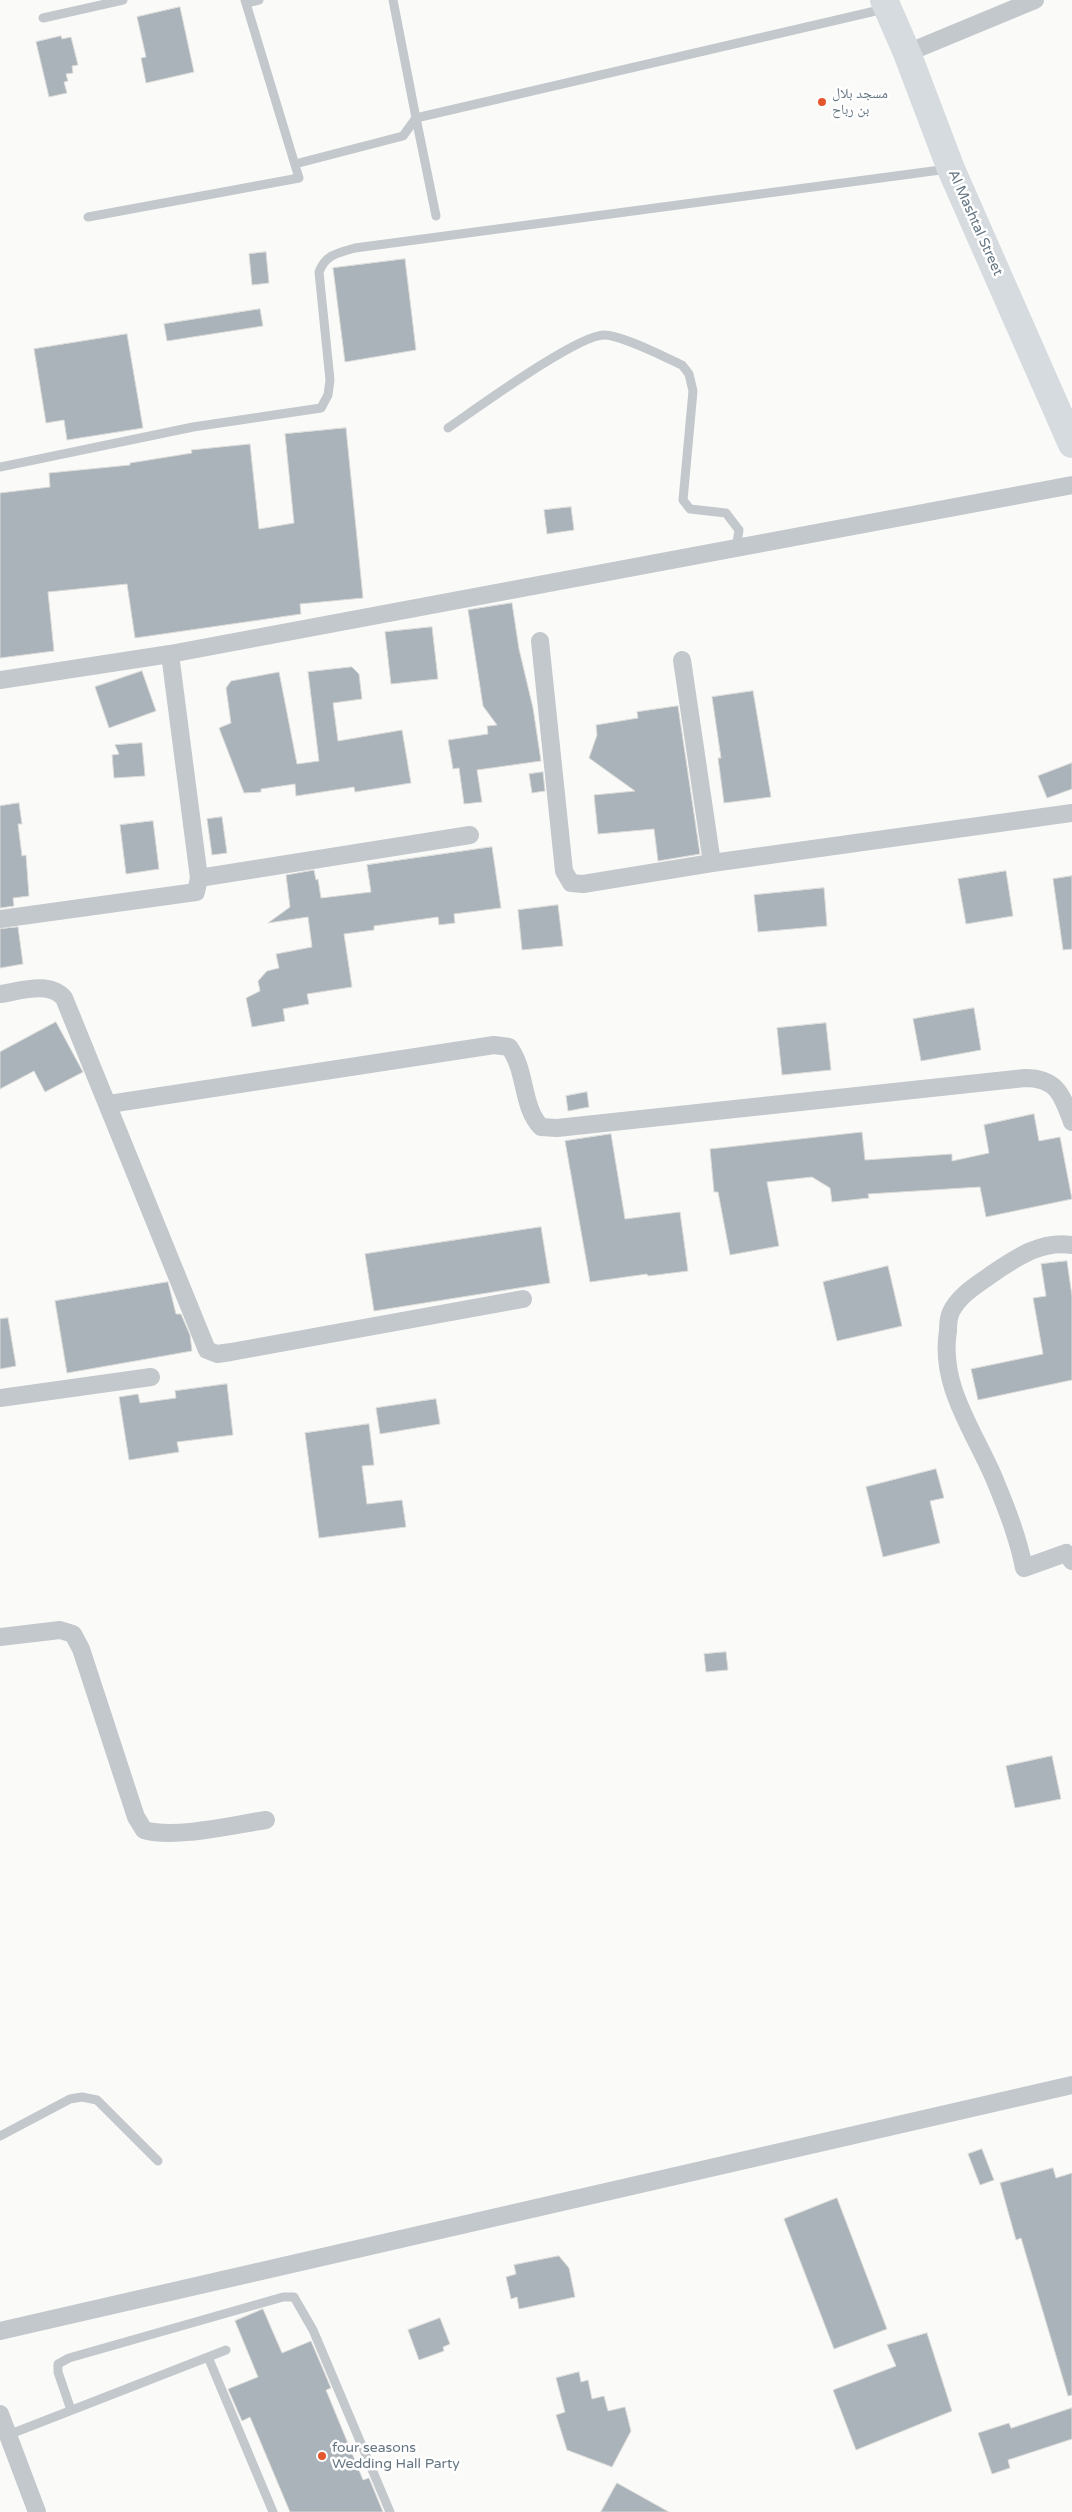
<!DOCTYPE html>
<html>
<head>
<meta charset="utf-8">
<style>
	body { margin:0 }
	canvas { display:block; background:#fafaf8 }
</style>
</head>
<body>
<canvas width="1072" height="2512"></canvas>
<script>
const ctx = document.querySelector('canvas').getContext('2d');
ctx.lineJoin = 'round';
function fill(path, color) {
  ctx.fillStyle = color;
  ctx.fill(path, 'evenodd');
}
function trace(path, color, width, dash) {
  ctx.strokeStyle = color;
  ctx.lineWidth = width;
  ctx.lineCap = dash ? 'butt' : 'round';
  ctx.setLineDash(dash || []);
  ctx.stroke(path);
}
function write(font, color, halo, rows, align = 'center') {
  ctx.font = font + ' "Varela Round","Noto Naskh Arabic",sans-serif';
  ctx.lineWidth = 5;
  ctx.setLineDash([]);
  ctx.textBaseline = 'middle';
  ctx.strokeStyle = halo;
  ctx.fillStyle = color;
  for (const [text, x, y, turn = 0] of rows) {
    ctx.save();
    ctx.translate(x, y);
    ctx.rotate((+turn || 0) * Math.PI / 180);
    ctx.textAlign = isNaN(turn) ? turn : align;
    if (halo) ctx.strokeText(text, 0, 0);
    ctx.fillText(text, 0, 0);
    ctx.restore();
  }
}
const building = new Path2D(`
	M180,7l14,65 -48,11 -5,-25 5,-1 -9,-40z
	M61,36l1,3 9,-2 7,28 -6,1 1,7 -7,1 2,7 -4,1 3,11 -18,4 -13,-55z
	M266,252l3,31 -17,2 -3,-31z
	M405,259l11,91 -71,12 -12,-94z
	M260,309l3,17 -96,15 -3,-17z
	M127,334l16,94 -76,12 -3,-20 -18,3 -12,-74z
	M346,428l17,170 -63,6 1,10 -166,24 -8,-54 -79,8 6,59 -54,7v-165l50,-6 -1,-14 81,-8v-2l62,-10 -1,-3 59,-6 9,85 35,-6 -9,-89z
	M571,507l3,23 -27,4 -3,-24z
	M512,603l7,46 14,59 8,53 -64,9 5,32 -18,2 -5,-36 -6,1 -5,-29 40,-6 -1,-8 10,-1 -14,-19 -15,-96z
	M432,627l6,52 -47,5 -6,-52z
	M352,667l7,7 3,25 -29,4 5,38 64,-11 9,53 -56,9 -1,-5 -58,9 -1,-12 -34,5v3l-17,1 -25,-65 12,-5 -5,-35 5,-7 48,-9 18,92 22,-3 -11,-89z
	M142,671l14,40 -47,17 -14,-41z
	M753,691l18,106 -47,6 -6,-45h3l-9,-61z
	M678,706l22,148 -42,7 -4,-32 -56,5 -4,-39 41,-4 -46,-33 8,-23 -1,-10 42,-7 -1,-6z
	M142,743l3,33 -31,2 -2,-23 7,-1 -4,-9z
	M1072,763v26l-25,9 -9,-22z
	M543,772l2,19 -13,2 -3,-19z
	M19,803l3,21h-4l4,32 4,-1 3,41 -16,2 1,8 -14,2v-102z
	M222,817l5,36 -15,2 -5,-36z
	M153,821l6,48 -33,5 -6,-49z
	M492,847l9,61 -47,6 1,9 -16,2 -1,-8 -64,9v4l-30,4 8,53 -45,7 2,10 -26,5 2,12 -33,6 -6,-29 14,-7 -2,-10 9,-10 12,-3 -3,-14 36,-7 -4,-30 -40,6 22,-16 -4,-32 28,-5 2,10 2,-1 3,19 50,-6 -4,-27z
	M1006,871l7,45 -47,8 -8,-45z
	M1072,876v73l-9,1 -10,-71z
	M824,888l3,38 -69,6 -4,-37z
	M558,905l5,41 -41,4 -4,-40z
	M18,927l5,37 -23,4v-39z
	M974,1008l7,42 -60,11 -8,-42z
	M56,1022l27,50 -38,20 -11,-21 -34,18v-37z
	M826,1023l5,47 -49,5 -5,-47z
	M587,1092l2,15 -21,4 -2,-15z
	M1034,1114l5,27 21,-4 12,62 -86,18 -6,-30 -112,7 1,4 -37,4 -2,-14 -18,-11 -45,5 12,64 -49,9 -12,-63h-4l-4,-43 152,-17 3,28 87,-6v7l37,-8 -5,-28z
	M611,1134l14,85 55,-7 8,59 -40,5 -1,-2 -57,8 -25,-141z
	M541,1227l9,56 -176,28 -9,-57z
	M1067,1261l5,35v84l-94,20 -7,-31 72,-15 -10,-56 13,-2 -5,-32z
	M888,1266l14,60 -65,15 -14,-59z
	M168,1282l8,32h5l9,21 2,16 -125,22 -12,-72z
	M8,1318l8,48 -16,3v-50z
	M227,1384l6,51 -56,7 2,10 -50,8 -10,-63 19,-3 2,9 36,-5 -1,-7z
	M436,1399l4,25 -60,10 -4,-26z
	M369,1424l5,41 -12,1 5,38 35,-4 4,27 -87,11 -14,-105z
	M936,1469l8,29 -14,3 10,42 -57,14 -17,-70z
	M726,1652l2,18 -22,2 -2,-18z
	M1052,1756l9,43 -46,9 -9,-42z
	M982,2149l12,31 -14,5 -12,-31z
	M1053,2168l3,10 16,-5v222l-4,1 -47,-158 -5,2 -16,-57z
	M837,2198l50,131 -53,20 -50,-130z
	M559,2256l10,12 6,29 -56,12 -2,-12 -6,2 -5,-22 10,-3 -2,-9z
	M263,2309l19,44 29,-12 20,47 -5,2 37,90 6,-2 14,34h-93l-40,-95 -8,4 -14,-32 30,-12 -23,-56z
	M440,2318l10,26 -7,3 1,4 -25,9 -11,-30z
	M927,2333l25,78 -96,39 -23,-60 63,-24 -9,-21z
	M579,2372l2,10 7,-2 4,19 12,-3 4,15 17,-4 6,24 -19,36 -45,-17 -11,-35 9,-3 -9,-34z
	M1072,2408v31l-64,21 2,8 -18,6 -14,-41 31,-10 2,5z
	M617,2483l52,29h-68z`);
const service = new Path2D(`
	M393,0l23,118 468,-109
	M246,3l13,-3
	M43,18l80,-18
	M416,118l20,98
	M295,164l108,-28 13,-18
	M88,217l211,-39 -54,-178
	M448,428c28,-19 129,-93 156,-93 18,0 60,22 78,30l7,9 4,17 -10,109 7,9 36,4 13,17 -3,19
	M0,467l193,-40 128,-19 7,-13 2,-15 -11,-108c7,-18 19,-19 36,-24l593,-79
	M0,2136l70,-37 12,-2 15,3 61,61
	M208,2357l65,155
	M71,2410l-13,-38v-8l11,-6 214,-61h11l19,33 77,182
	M8,2435l218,-85`);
const minor = new Path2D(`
	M907,53l128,-53
	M540,641l24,230 7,12 12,1 129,-21 360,-50
	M682,660l30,203
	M0,680l170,-26 902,-169
	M199,878l271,-43
	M0,919l196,-27 3,-14 -29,-224
	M0,994c21,-3 49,-13 64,4l143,352 10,4 14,-2 292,-53
	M109,1104l385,-59 15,2c18,24 12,59 32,80l16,1 468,-50c32,0 37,17 47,44
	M1072,1245c-31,-5 -56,13 -80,29 -15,11 -33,21 -41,38 -3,6 -3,13 -3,19 -9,54 26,100 46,147 12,29 24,59 30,90l42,-15 6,8
	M0,1398l151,-21
	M0,1637l60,-7 13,4 8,15 55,168 8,13c32,9 88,-5 122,-10
	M0,2331l1072,-246
	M0,2414l37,98`);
const primary = new Path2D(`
	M884,0l23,53 44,116 121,275`);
const markers = [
	[822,102,5,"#e4572e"],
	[322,2456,5,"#e4572e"]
];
const poiNames = [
	["مسجد بلال",832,94],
	["بن رباح",832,110],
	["four seasons",332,2448],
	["Wedding Hall Party",332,2464]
];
const streetNames = [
	["Al Mashtal Street",975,223,66]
];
fill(building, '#aab3b9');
trace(building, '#dcdcda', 1);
trace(service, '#c3c8cc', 9);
trace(minor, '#c3c8cc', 18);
trace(primary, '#d6dbdf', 28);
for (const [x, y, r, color] of markers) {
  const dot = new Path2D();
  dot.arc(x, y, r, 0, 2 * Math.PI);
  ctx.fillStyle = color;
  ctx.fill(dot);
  trace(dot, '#fff', 2);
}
write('14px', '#657683', '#fff', poiNames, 'left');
write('14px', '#657683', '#fff', streetNames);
</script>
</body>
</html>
